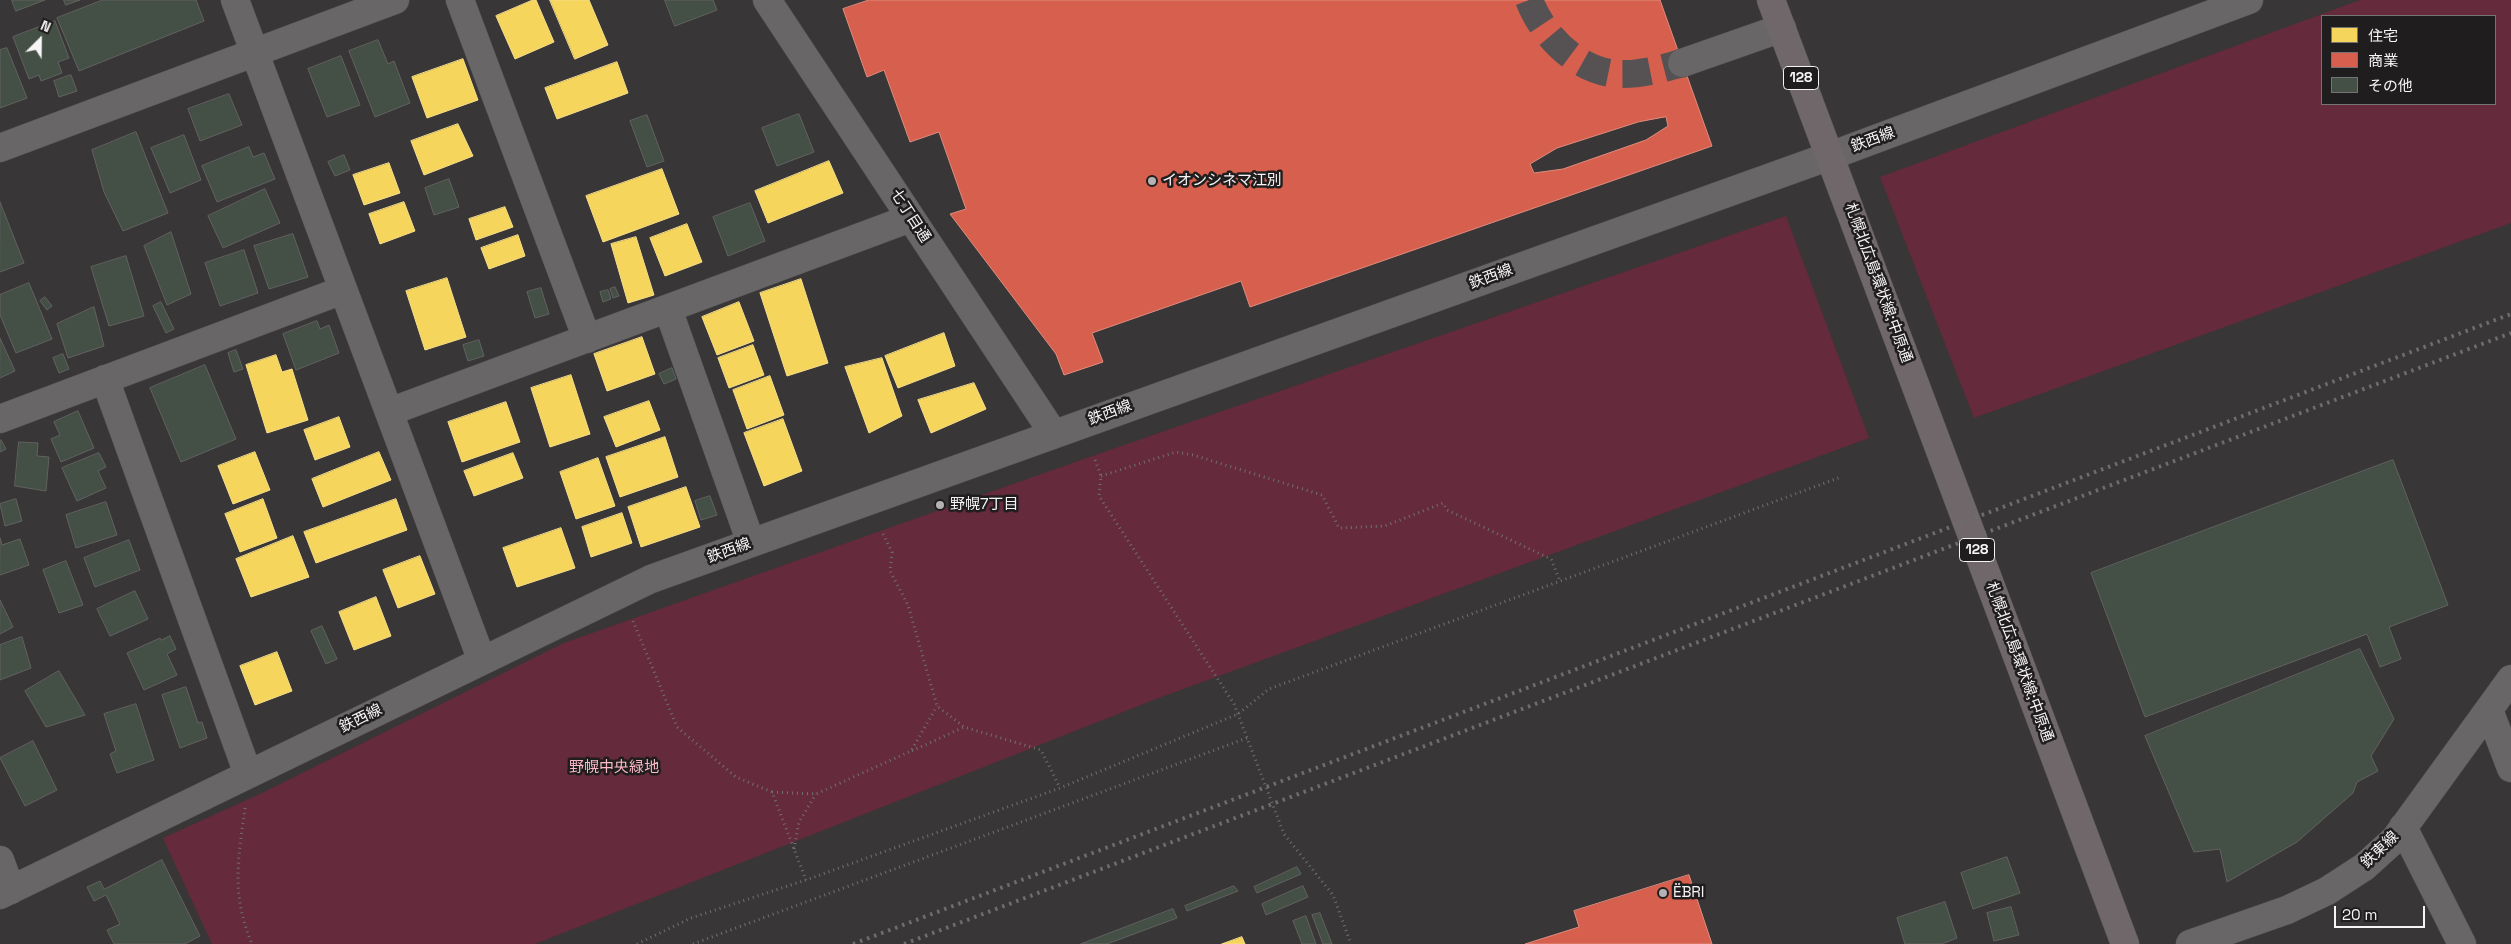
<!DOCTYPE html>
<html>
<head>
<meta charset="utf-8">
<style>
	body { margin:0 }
	#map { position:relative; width:2511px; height:944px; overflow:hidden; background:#393637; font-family:"Space Grotesk","Noto Sans JP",sans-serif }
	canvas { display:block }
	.legend { position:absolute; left:2321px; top:15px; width:175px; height:90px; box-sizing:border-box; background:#201d1e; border:1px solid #767374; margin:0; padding:6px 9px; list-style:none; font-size:15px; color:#f7f4f5 }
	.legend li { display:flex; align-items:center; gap:10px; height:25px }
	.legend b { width:25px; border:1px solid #767374 }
	.north { position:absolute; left:15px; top:15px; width:50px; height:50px; -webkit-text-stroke:4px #201d1e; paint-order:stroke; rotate:23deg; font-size:14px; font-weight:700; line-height:20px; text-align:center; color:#f7f4f5 }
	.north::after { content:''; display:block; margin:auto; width:18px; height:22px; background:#f7f4f5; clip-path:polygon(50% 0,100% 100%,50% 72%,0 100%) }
	.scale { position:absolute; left:2334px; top:906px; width:91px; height:22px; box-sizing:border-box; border:2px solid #f7f4f5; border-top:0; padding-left:6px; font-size:15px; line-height:18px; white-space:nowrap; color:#f7f4f5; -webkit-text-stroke:4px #201d1e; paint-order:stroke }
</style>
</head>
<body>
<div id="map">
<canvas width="2511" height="944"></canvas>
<ul class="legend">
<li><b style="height:14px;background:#f6d55c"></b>住宅</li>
<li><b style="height:14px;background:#d6604d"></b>商業</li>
<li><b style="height:14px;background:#444f46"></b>その他</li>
</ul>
<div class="north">N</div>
<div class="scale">20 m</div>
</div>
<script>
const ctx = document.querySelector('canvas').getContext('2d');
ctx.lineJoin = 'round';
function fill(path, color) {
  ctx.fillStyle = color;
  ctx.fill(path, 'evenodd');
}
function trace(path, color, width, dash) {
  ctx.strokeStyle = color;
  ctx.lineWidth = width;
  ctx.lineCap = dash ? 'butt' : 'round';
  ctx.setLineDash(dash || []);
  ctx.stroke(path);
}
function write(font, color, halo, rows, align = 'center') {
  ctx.font = font + ' "Space Grotesk","Noto Sans JP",sans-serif';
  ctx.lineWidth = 5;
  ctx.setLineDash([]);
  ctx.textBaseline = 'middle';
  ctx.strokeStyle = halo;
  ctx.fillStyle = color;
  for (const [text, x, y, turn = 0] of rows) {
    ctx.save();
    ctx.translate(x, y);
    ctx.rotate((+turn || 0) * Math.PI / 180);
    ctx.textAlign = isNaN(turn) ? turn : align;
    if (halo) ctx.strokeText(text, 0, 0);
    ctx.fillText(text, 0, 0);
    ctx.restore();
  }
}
const green = new Path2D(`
	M2360,0h151v223l-537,195 -94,-241zM2495,16v88h-173v-88z
	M1786,216l83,222 -713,261 -621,245h-323l-49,-106 99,-45 302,-150 517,-183z`);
const homes = new Path2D(`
	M533,0h3l18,42 -39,17 -19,-43z
	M550,0h39l19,45 -33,14z
	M463,59l15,41 -51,18 -15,-41z
	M617,62l11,31 -71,26 -12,-31z
	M458,124l15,32 -49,19 -13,-34z
	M829,161l14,32 -75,30 -13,-32z
	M389,163l11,30 -36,12 -11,-30z
	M662,169l17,45 -76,28 -17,-46z
	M404,202l11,29 -35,13 -11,-30z
	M505,207l8,20 -37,13 -7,-21z
	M687,224l15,38 -37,14 -15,-38z
	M518,235l7,21 -36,13 -8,-21z
	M636,237l18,58 -26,8 -17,-59z
	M447,278l19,59 -41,13 -19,-59z
	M801,279l27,84 -41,13 -27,-83z
	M739,302l15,39 -37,14 -15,-38z
	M944,333l11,33 -57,22 -13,-32z
	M642,337l13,37 -48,17 -13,-37z
	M753,345l11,30 -35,13 -11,-30z
	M276,355l6,17 10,-3 16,51 -41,13 -21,-68z
	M882,358l20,58 -33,17 -24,-66z
	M571,375l19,59 -40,13 -19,-59z
	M770,376l14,39 -37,14 -14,-39z
	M974,383l12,26 -55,24 -13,-33z
	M649,401l11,29 -44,17 -12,-30z
	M506,402l14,40 -58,20 -14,-40z
	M339,417l11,30 -35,13 -11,-30z
	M783,419l19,52 -38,15 -20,-53z
	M665,437l13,40 -58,20 -14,-40z
	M255,452l15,38 -37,14 -15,-38z
	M379,452l12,28 -68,27 -11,-28z
	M513,453l10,25 -49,18 -10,-25z
	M598,458l17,48 -39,13 -16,-47z
	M686,487l14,40 -59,20 -13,-40z
	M263,499l14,39 -37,14 -15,-38z
	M396,499l11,31 -91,33 -12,-31z
	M622,513l10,30 -41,14 -9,-30z
	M561,528l14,40 -58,19 -14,-39z
	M293,536l16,41 -58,20 -15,-38z
	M420,556l15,38 -37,14 -15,-38z
	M376,597l15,39 -37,14 -15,-38z
	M277,652l15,39 -37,14 -15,-39z
	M1242,937l3,7h-23z`);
const shops = new Path2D(`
	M869,0h791l52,146 -462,161 -9,-26 -149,52 11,29 -39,13 -8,-21 -106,-140 16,-5 -27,-77 -29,10 -26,-72 -17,7 -24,-68zM1666,117l2,9 -22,14 -83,29 -29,4 -4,-9 27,-16 81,-26z
	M1689,875l23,69h-187l54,-17 -5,-16z`);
const building = new Path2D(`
	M12,0h33l-29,11z
	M64,0h16l-14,5z
	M103,0h93l8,21 -125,50 -22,-53z
	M665,0h48l4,10 -42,16z
	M55,21l14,37 -11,4 4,11 -21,8 -2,-6 -10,4 -16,-42z
	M378,40l10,24 6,-3 16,42 -35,14 -26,-66z
	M7,48l20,50 -27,10v-58z
	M341,56l19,49 -33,12 -19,-48z
	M71,75l6,16 -18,6 -5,-16z
	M229,94l13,31 -42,16 -12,-32z
	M799,114l15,38 -37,14 -15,-38z
	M647,115l17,46 -17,6 -17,-46z
	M136,132l32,81 -45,18 -19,-39 -12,-42z
	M184,135l17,45 -31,13 -19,-45z
	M249,147l4,10 11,-4 11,26 -58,23 -15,-36z
	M344,155l6,15 -15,6 -7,-14z
	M449,179l10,28 -25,8 -9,-27z
	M265,189l15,34 -57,25 -15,-32z
	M0,202l24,61 -24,9z
	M750,203l15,38 -37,15 -15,-39z
	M171,232l20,62 -24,11 -23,-59z
	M293,234l15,43 -39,12 -15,-43z
	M244,250l14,43 -38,13 -15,-43z
	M126,256l18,60 -35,10 -18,-59z
	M29,283l23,56 -36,14 -16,-38v-20z
	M615,287l4,9 -6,2 -3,-9z
	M541,288l8,26 -14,4 -8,-26z
	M608,290l3,9 -8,3 -3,-10z
	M45,297l7,9 -5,4 -7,-9z
	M161,302l13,27 -8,4 -13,-27z
	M94,307l10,39 -36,12 -11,-34z
	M317,321l3,8 9,-4 10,28 -43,17 -13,-36z
	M0,338l15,33 -15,7z
	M479,340l5,16 -16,5 -5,-16z
	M236,350l7,19 -9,3 -6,-19z
	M63,354l6,15 -10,4 -6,-15z
	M205,365l31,74 -55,23 -31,-74z
	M672,368l4,11 -12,5 -5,-10z
	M78,411l16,37 -33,14 -10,-23 9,-4 -6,-13z
	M1,440l5,9 -6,3v-11z
	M19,442l19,1 -1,13 12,1 -3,34 -31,-5z
	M99,453l7,14 -8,4 8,17 -29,13 -15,-33z
	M2393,460l55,145 -59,22 12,32 -21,8 -13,-33 -222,83 -54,-144z
	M710,496l7,19 -16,5 -6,-19z
	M16,499l6,22 -17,5 -5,-22z
	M106,502l11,33 -41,13 -10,-33z
	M0,538l2,7 18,-6 9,26 -29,10z
	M129,540l11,30 -45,17 -11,-29z
	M66,561l17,44 -24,8 -16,-43z
	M135,591l13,28 -38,17 -13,-27z
	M0,600l13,27 -13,7z
	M322,626l15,33 -11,5 -15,-33z
	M170,636l6,13 -9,5 10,21 -33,15 -17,-37 33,-15 1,2z
	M22,637l9,31 -31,12v-35z
	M2360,649l34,70 -23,37 7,15 -21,11 -4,11 -56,49 -70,40 -7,-33 -26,3 -49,-116z
	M59,671l26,44 -39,12 -21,-36z
	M186,687l12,36 4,-1 5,16 -27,10 -18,-53z
	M136,704l18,56 -37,13 -7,-19 6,-3 -12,-37z
	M33,741l24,49 -32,16 -25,-48z
	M2007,857l13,36 -47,16 -12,-36z
	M162,860l38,76 -15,8h-71l-7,-14 13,-6 -14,-29 -12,6 -7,-14 13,-6 4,8z
	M1297,867l4,7 -44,19 -3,-6z
	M1234,886l4,5 -51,20 -2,-5z
	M1303,886l5,11 -42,18 -4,-11z
	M1945,902l12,36 -15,6h-37l-8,-26z
	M2011,907l8,28 -25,6 -7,-28z
	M1173,909l4,9 -70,26h-26z
	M1320,913l12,31h-9l-11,-29z
	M1306,916l10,28h-14l-9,-23z`);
const minorTunnel = new Path2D(`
	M1529,0c14,36 47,70 88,74 23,1 44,-5 65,-11`);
const path = new Path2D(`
	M1095,460l6,16 -2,20 135,208 50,130 49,61 18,49
	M1101,476l75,-24 17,3 129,40 17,33 46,-2 58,-23 4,7 104,49 9,22
	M883,534l9,18 -2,19 18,34 29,101 27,21 77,23 19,38
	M633,621l44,106 59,50 36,15 34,88
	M912,751l52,-24
	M772,792l44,2 95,-43 26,-45
	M245,808c-7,52 -14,86 7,136
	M794,849l5,-27 17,-28
	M637,944l54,-26 115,-38 254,-92 178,-74 31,-25 572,-212
	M693,944l554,-206`);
const minor = new Path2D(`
	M235,0l247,661
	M460,0l127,339
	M767,0l286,433
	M1682,63l100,-35
	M0,148l395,-148
	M668,309l83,234
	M105,379l143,395
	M389,412l522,-194
	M0,419l343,-129
	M2489,710l22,58
	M2403,827l59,117
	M0,860l11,30
	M0,895l651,-316 1179,-423 419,-156
	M2190,944l97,-34 40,-19 37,-24 31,-28 116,-160`);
const major = new Path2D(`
	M1771,0l354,944`);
const rail = new Path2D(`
	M853,944l1658,-630
	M904,944l1607,-611`);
const markers = [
	[1152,181,5,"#b4b2b2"],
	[940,505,5,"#b4b2b2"],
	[1663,893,5,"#b4b2b2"]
];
const shields = [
	[1801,78,35],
	[1977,550,35]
];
const shieldNames = [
	["128",1801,78],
	["128",1977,550]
];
const streetNames = [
	["鉄西線",1873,140,-20],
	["七丁目通",910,216,57],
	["鉄西線",1491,277,-20],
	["札幌北広島環状線;中原通",1878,283,70],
	["鉄西線",1110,413,-20],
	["鉄西線",729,551,-20],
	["札幌北広島環状線;中原通",2019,662,70],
	["鉄西線",361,719,-26],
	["鉄東線",2380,850,-44]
];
const poiNames = [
	["イオンシネマ江別",1162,181],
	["野幌7丁目",950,505],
	["ËBRI",1673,893]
];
const parkNames = [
	["野幌中央緑地",614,768]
];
fill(green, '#652a3b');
fill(homes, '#f6d55c');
trace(homes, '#f6de8a', 1);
fill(shops, '#d6604d');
trace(shops, '#e08c7f', 1);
fill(building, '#444f46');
trace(building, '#626261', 1);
trace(minorTunnel, '#565254', 28, [28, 14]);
trace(minor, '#545253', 29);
trace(major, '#545253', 29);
trace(path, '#717070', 3, [1, 4]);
trace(minor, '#686666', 28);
trace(major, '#70676a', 28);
trace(rail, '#6e6c6d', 4, [2.5, 5]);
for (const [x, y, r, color] of markers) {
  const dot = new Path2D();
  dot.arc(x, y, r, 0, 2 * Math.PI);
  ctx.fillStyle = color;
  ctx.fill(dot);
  trace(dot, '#201d1e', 2);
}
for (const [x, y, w] of shields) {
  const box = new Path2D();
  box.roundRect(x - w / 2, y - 11.5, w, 23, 4);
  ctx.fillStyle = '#201d1e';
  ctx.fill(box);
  trace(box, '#f7f4f5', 1);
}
write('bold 14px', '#f7f4f5', null, shieldNames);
write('15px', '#f7f4f5', '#201d1e', streetNames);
write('15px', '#f7f4f5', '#201d1e', poiNames, 'left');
write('15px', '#fbb9c7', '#201d1e', parkNames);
</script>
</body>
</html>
